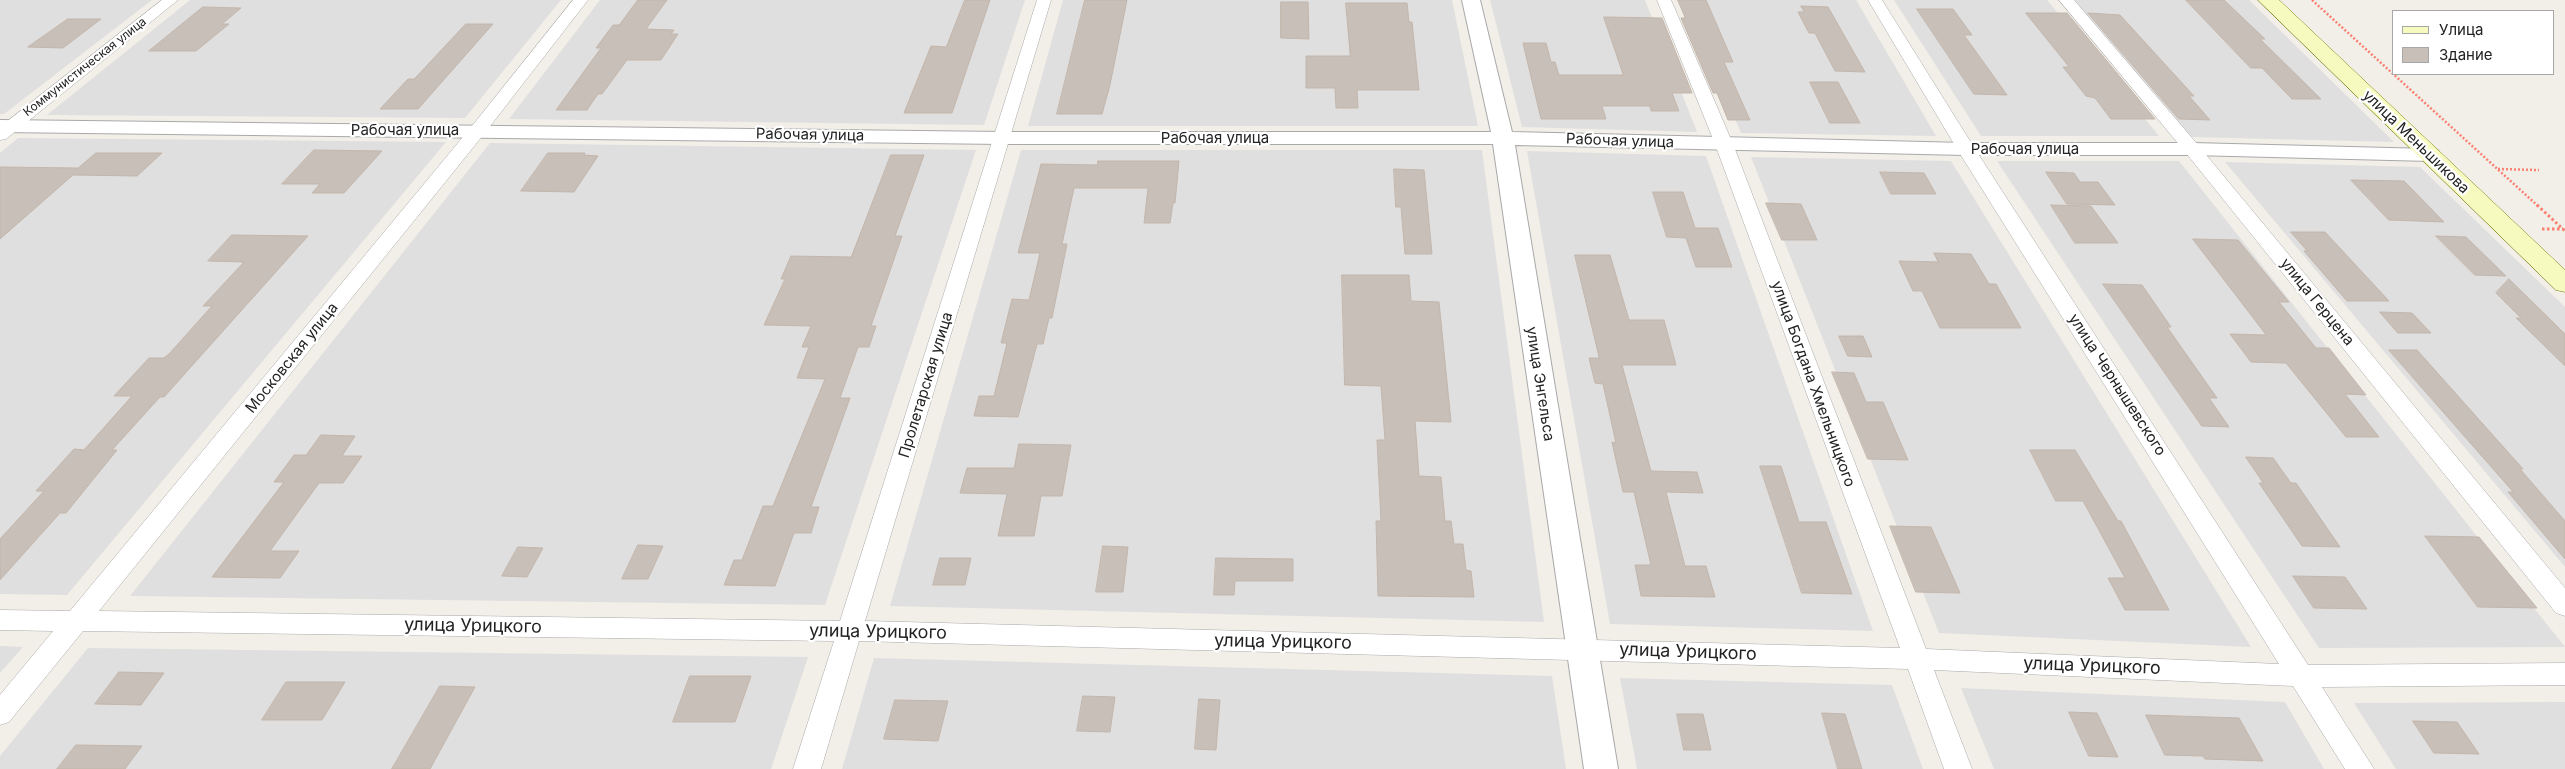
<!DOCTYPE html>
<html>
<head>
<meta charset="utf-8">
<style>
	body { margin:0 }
	#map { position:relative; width:2565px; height:769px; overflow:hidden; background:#f2efe9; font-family:Inter,sans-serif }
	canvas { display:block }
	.legend { position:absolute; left:2392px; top:10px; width:162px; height:65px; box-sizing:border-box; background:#fff; border:1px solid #a7a7a7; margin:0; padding:6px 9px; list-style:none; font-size:15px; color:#222 }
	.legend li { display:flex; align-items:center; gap:10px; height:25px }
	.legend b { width:25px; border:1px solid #a7a7a7 }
</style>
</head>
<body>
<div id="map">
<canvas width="2565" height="769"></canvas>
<ul class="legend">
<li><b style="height:6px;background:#f7fabf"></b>Улица</li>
<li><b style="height:14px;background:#c7bfb8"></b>Здание</li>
</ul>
</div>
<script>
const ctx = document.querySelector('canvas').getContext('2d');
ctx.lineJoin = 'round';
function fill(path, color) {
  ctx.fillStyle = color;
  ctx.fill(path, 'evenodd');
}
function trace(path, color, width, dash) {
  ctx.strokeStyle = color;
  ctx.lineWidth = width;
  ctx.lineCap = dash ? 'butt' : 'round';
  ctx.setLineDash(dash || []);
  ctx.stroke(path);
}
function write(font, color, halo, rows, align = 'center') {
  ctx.font = font + ' Inter,sans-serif';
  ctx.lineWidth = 4.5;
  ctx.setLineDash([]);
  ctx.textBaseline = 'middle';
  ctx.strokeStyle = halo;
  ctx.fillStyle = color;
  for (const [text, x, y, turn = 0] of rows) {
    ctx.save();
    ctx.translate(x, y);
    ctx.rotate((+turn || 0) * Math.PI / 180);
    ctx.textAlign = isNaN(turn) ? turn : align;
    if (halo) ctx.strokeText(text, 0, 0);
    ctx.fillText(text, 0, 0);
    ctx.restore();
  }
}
const residential = new Path2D(`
	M0,0h152l-148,114h-4z
	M190,0h371l-96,118 -418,-3z
	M600,0h425l-41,125 -475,-6z
	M1063,0h389l26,126h-450z
	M1490,0h155l52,132 -175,-5z
	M1684,0h172l80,136 -195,-3z
	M1894,0h153l112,136h-178z
	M2073,0h176l145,142 -203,-5z
	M18,138l428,4 -379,453 -67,-1v-441z
	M490,143l486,7 -151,455 -695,-9z
	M1021,150h461l62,472 -654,-16z
	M1527,151l179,5 167,475 -263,-7z
	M1751,157l200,4 300,486 -312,-14z
	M1997,161h182l386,486 -246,1z
	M2225,162l195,5 145,140v260z
	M0,646l23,1 -23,26z
	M88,648l720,9 -37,112h-771v-13z
	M874,658l678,18 14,93h-724z
	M1620,678l272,7 31,84h-286z
	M1961,688l324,14 39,67h-330z
	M2565,702v67h-169l-42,-66z`);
const building = new Path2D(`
	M638,0h29l-21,29 28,1 -3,4h7l-17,26h-34l-25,34h-4l-11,16h-31l45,-62h-5l17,-23h6z
	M965,0h25l-38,113h-48l27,-67 15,1z
	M1085,0h42l-17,85 -8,29h-45z
	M1678,0h28l27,62h-9l26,58h-22l-11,-27h-4l-32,-75h4z
	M2186,0h38l41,39h-5l61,60h-29l-30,-31h-11z
	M1281,2h27l1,37 -28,-1z
	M1346,3h61l2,19h3l7,68h-62l1,18h-22l-1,-20h-29v-32h44z
	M1801,6l27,1 37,65 -30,-1 -20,-38h-6l-11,-21h6z
	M203,7l38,1 -19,16h7l-33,27h-47z
	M1917,9h36l19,26h-8l43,60 -33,-1z
	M2026,13h41l88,106h-44l-16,-21 -9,-2 -23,-29h6z
	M2088,13l32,2 74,81h-5l21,24 -31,-1z
	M1604,17l58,1 30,75h-20l7,18h-28l-1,-5h-48l4,13h-65l-18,-76h23l5,19h4l4,13h64z
	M68,19h33l-38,29 -35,-1z
	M466,24h27l-75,85h-38l28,-30h6z
	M1810,82h28l22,41h-30z
	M314,150l68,1 -38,42h-32l8,-9h-38z
	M96,153h66l-25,23 -64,-1 -73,64v-72l78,1z
	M548,153h37l-1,2 14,1 -24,36 -53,-1z
	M891,155h33l-29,81h7l-31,90h5l-7,21h-11l-18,51h10l-39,109h8l-8,26h-17l-19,53 -51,-1 10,-25h8l21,-54h10l52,-127 -28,-1 12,-31h-7l9,-21 -47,-1 21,-46h-4l10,-23 60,1z
	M1098,161h81l-4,42h-2l-3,20h-26l4,-35h-74l-12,56h5l-15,74h-3l-6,26h-6l-19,73 -44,-1 5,-20h15l13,-53h-6l11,-44 17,1 11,-47h-22l23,-89 56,1z
	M1394,169l30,1 8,84h-27l-4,-47h-5z
	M1880,172l44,1 12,21h-45z
	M2046,172l28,1 6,9h18l17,23 -48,-1z
	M2351,180l53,1 40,41 -55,-2z
	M1653,192h30l12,36h23l14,39h-36l-10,-29 -19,-1z
	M1766,203l35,1 16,36h-35z
	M2051,205l40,1 27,37h-43z
	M2291,232h34l64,69h-42l-43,-50h3z
	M232,235l76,1 -144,161h-4l-48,53h5l-51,63h-6l-60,67v-41l44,-48h-8l38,-42 10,1 48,-54h-18l35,-38h15l5,-4 43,-48h-9l41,-44 -36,-1z
	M2436,236l30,1 40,39 -31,-1z
	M2193,239l45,1 51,62h-10l37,46h13l37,47 -21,-1 34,43h-33l-60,-74 -35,-1 -21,-28 36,1z
	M1934,253l37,1 18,30h7l25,44h-81l-18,-37h-9l-14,-30 39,1z
	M1575,255h35l19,65h35l12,45h-54l29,106 46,1 6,21 -37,-1 19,74h21l9,31 -74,-1 -6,-31h16l-17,-73h-11l-11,-50 4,1 -13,-59 -8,-1 -6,-25h10z
	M1342,275h67l2,26 28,1 12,120 -36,-1 4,55 22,1 4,44h6l3,23h9l3,26 5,1 3,26 -96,-1 -2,-75h5l-4,-81h8l-4,-54 -36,-1z
	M2509,279l56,55v32l-49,-48h5l-25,-25z
	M2103,284l39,1 29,42h-4l50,71h-8l20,29 -27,-1z
	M2380,312l32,1 19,20h-33z
	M1839,336h24l9,21 -24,-1z
	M2389,350h28l106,119h-3l45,52v38l-57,-67h5z
	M1832,372l22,1 12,29h17l25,58 -40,-1z
	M321,435l34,1 -13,20h20l-19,27h-24l-49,68h29l-19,27 -68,-1 72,-95h-10l20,-27h12z
	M1019,444l52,1 -9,51h-21l-7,40h-36l9,-42 -47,-1 7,-25h47z
	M2030,450h45l43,71h3l48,89h-44l-17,-32h17l-42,-77h-27z
	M2246,457l27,1 18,25h5l44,64 -38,-1 -43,-63h4z
	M1760,466h21l18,56h27l26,72 -50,-1z
	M1890,526l41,1 29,66 -44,-1z
	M2425,536l54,1 58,71 -59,-1z
	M638,545l25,1 -15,33h-26z
	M1103,546l25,1 -5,45h-27z
	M518,547l25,1 -16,29 -25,-1z
	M940,558h31l-6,27h-32z
	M1216,558l77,1v22h-58l-1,14h-20z
	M2293,576l52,1 22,32 -53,-1z
	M119,672l45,1 -23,32 -46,-1z
	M690,676h61l-16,46h-62z
	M286,682h59l-23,38h-60z
	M440,686l35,1 -45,82h-38z
	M1083,696l32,1 -5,35 -33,-1z
	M1199,699l21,1 -4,50 -21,-1z
	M895,700l53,1 -10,40 -54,-2z
	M2069,712l28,1 21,44 -29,-1z
	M1822,713l23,1 17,55h-24z
	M1677,714h26l8,36h-27z
	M2146,715l93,3 24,43 -58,-2 -2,-3 -38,-1z
	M2413,721l44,1 22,32 -45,-1z
	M76,745l66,1 -17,23h-68z`);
const pathFar1 = new Path2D(`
	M2312,0l226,206
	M2498,169l41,1`);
const path = new Path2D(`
	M2537,205l28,26
	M2542,229h21`);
const minor = new Path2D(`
	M162,0h16l-172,139 -6,1v-13z
	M573,0h15l-104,134 -385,477 741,10 197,-621h14l-186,621 1035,27 -185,-504 -58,-144h14l62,144 193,505 353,15 -322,-515 -89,-149h14l93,149 333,516 257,-2v22l-243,2 52,82h-29l-52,-83 -359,-16 38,99h-28l-36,-100 -1049,-28 -38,128h-28l41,-128 -751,-10 -74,91 -9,3v-30l53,-64 -53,-1v-20l70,1 402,-485z
	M2059,0h15l124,145 367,443v28l-9,-3 -370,-460z`);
const tertiary = new Path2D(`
	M1462,0h18l32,132 454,11h226l238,6 8,1 3,5 -3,5 -8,1 -238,-6h-226l-451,-10 103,624h-34l-91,-625h-490l-1003,-12v-12l1003,12h488z`);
const secondary = new Path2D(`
	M2258,0h21l286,270v22l-9,-2z`);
const farStreetnames = [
	["Коммунистическая улица",85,67,-38]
];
const streetNames = [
	["Рабочая улица",405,130],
	["Рабочая улица",810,135,1],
	["Рабочая улица",1215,138],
	["Рабочая улица",1620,141,2],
	["улица Меньшикова",2416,142,44],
	["Рабочая улица",2025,149],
	["улица Герцена",2317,302,51],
	["Московская улица",292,358,-51],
	["улица Энгельса",1540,384,81],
	["улица Богдана Хмельницкого",1813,384,70],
	["Пролетарская улица",926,385,-73],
	["улица Чернышевского",2117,385,57]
];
const nearStreetnames = [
	["улица Урицкого",473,626,1],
	["улица Урицкого",878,632,1],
	["улица Урицкого",1283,642,1],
	["улица Урицкого",1688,652,2],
	["улица Урицкого",2092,666,2]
];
fill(residential, '#e0dfdf');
fill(building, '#c7bfb8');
trace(building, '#c4b6ab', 1);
trace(minor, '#a9a9a9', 1);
trace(tertiary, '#a9a9a9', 2);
trace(secondary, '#707d05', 1);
trace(pathFar1, '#fa8072', 2.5, [2, 2]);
trace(path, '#fa8072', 3, [2.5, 2.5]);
fill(minor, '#fff');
fill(tertiary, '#fff');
fill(secondary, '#f7fabf');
write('12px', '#222', '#fff', farStreetnames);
write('15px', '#222', '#fff', streetNames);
write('18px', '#222', '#fff', nearStreetnames);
</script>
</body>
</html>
